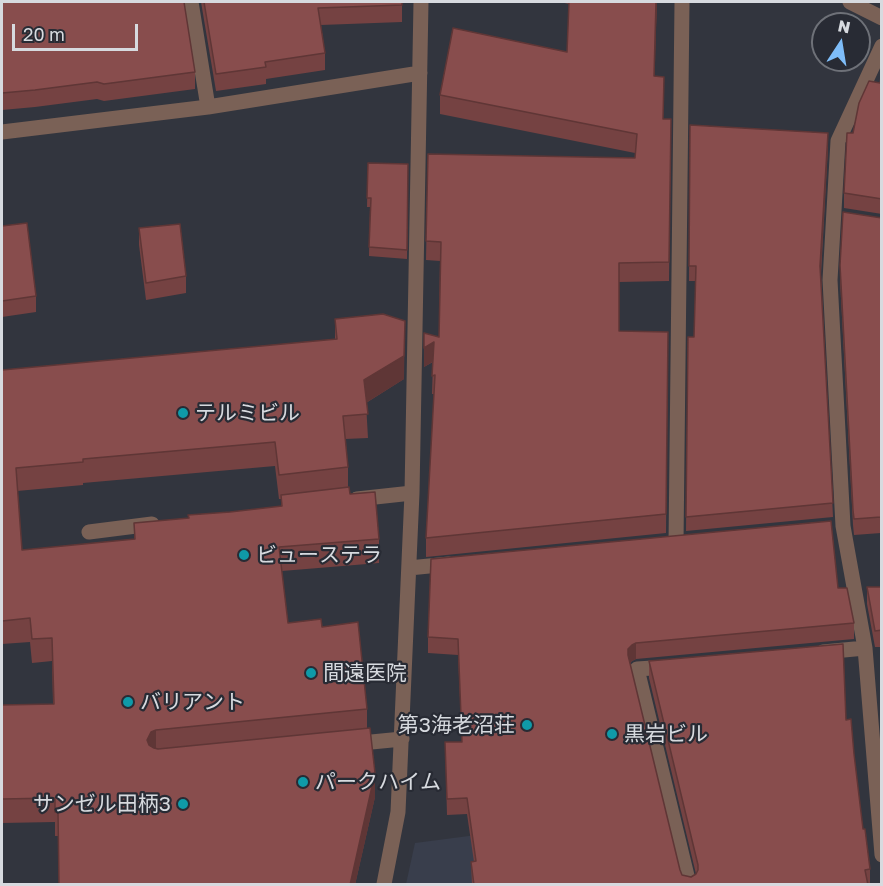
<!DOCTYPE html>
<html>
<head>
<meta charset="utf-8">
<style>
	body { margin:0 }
	#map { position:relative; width:883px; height:886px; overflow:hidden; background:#32353e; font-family:"Golos Text",sans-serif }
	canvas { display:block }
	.frame { position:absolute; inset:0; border:3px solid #d7dadf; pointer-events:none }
	.north { position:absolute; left:811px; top:12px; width:60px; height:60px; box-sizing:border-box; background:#282b34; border:2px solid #6e7178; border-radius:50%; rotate:12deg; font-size:16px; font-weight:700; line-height:24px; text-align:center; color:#d7dadf }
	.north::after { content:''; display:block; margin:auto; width:21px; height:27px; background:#7ebdf9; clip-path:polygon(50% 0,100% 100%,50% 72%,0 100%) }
	.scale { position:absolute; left:12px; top:24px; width:126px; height:27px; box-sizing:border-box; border:3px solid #d7dadf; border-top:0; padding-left:8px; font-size:18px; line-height:21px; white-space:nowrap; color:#d7dadf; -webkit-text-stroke:4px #282b34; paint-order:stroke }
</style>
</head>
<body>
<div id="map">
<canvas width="883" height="886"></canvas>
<div class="frame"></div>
<div class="north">N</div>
<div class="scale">20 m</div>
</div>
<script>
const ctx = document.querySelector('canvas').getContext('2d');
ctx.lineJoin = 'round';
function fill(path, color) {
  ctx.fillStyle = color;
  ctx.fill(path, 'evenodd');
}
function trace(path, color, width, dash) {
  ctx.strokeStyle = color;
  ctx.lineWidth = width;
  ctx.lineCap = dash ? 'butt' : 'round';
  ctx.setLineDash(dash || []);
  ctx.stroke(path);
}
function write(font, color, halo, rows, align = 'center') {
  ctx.font = font + ' "Golos Text","Noto Sans JP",sans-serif';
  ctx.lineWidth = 4.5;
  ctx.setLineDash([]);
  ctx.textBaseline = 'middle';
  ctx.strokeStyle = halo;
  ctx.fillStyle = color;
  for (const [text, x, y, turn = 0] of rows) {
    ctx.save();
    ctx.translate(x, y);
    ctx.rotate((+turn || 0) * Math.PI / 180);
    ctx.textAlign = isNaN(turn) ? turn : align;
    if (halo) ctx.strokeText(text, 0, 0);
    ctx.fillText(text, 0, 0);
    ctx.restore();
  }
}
const built = new Path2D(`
	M592,820l6,64h-192l9,-41z`);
const minor = new Path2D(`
	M191,2l17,105
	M850,2l32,16
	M882,46l-44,95 -8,139 13,246 22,122 17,207
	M2,132l206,-25 212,-34
	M357,499l55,-6
	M89,532l63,-8
	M676,543l6,-541
	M409,568l40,-4
	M823,652l42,-4
	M668,667l-31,2 52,215
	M351,744l51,-5
	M384,884l14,-72 14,-319 9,-491`);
const wall = new Path2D(`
	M2,2l193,70v17l-91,12 -7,-2 -62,8 -33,3z
	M201,2h201v20l-81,3 4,28v17l-59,9v5l-50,7z
	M560,2h97l-3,74 9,43h8l-2,162 -50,1v49l49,1 -2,201 -240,24v-19l8,-144h-2l1,-32 -9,5 15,-30 1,-76 -14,-1 2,-106 207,4v-5l-195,-39v-19l127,-43 2,-48z
	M882,72v142l-38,-6v-15l9,-60 27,-50z
	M690,125l138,22 -7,127 12,243 -147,14 2,-194h6l2,-56h-7z
	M368,163l40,1 -1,95 -38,-3 1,-49h-3z
	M882,218l-1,315 -27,2 -1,-10 -13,-245v-15z
	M2,226l34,70v16l-34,5z
	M139,228l47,48v17l-40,7 -7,-55z
	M335,319l69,60 -38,24 2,35 -23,1 3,28v20l2,7 29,45v24l-97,8 6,52 34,4 45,82v19l8,69 -20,88h-296l-1,-49h-3v-14l-53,1v-118l51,-1 -1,-43 -20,2 -2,-21 -28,2v-274l333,-31zM275,466l4,33h2v7l-51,6 -42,6 -54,5v16l-112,11 -5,-59 66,-6v-2z
	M867,587h15v60h-7l-8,-43z
	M838,588l16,35v16l-218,20 -4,2 -2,2 50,207 2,5 9,2 5,-3 -47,-196v-17l197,59 8,34 9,75 7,40v16h-398l-1,-23h3l-7,-48 -20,1 -2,-73h17l-4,-87 -30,-2v-16z`);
const shadedWall = new Path2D(`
	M656,2h1l-3,93v-19z
	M828,133v14l-8,134v-15z
	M405,321l-1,58 -40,25v-24z
	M434,342v19l-10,6v-19z
	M636,643v16l-4,2 -4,4v6v-22l4,-4z
	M156,730v23l-5,2 -4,-15 4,-8z
	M375,773v24l-20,88h-5z`);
const building = new Path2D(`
	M2,2h182l11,70 -91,12 -7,-2 -62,8 -33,3z
	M204,2h198v3l-84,3 7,45 -60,9 1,5 -50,7z
	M569,2h87l-2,74 10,1 -1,42h8l-2,143 -50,1v68l49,1 -2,182 -240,24 9,-163 -3,1 2,-34 -10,6v-15l15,4 2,-95 -15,-1 2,-87 207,4 2,-24 -197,-39 13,-67 114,24z
	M882,72v127l-38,-6 3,-60h6l6,-30 10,-22 11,2z
	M690,125l138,8 -8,133 13,237 -147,14 2,-180h6l2,-71h-7z
	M368,163l40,1 -1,86 -38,-3 2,-49h-4z
	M843,212l39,6 -1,299 -27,2 -1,-9 -13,-245z
	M27,223l9,73 -34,5v-75z
	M180,224l6,52 -40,7 -7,-55z
	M383,314l22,7 -1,35 -40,24 4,34 -25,2 5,51 -69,8 -4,-33 -192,17v3l-67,6 6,82 113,-11 -1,-16 55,-5 -1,-3 42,-3 52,-6 -1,-11 68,-8 1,7 25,-2 4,47 -100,8 9,76 33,-4 1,8 36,-5 9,87 -211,21 -5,2 -4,8 2,5 5,3 4,1 212,-21 5,45 -25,112h-291l-1,-73h-3v-14l-53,1v-94l52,-1 -2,-66 -20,1 -2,-21 -28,3v-251l335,-31 -2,-20z
	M831,521l7,67h9l7,35 -218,20 -4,2 -4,4v6l52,215 2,5 9,2 5,-3 2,-4v-5l-49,-204 194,-17 3,76 5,-1 3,35 9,75h2l5,40 -5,1 3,15h-394l-3,-23 5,-1 -9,-63 -20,1 -2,-57h17l-4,-103 -30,-2 3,-78z
	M867,587h15v43l-7,1z`);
const markers = [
	[183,413,6,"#0f9aa8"],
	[244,555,6,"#0f9aa8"],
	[311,673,6,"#0f9aa8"],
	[128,702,6,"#0f9aa8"],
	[527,725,6,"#0f9aa8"],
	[612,734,6,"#0f9aa8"],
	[303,782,6,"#0f9aa8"],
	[183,804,6,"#0f9aa8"]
];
const poiNames = [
	["テルミビル",195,413],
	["ビューステラ",256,555],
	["間遠医院",323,673],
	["バリアント",140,702],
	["第3海老沼荘",515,725,"right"],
	["黒岩ビル",624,734],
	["パークハイム",315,782],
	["サンゼル田柄3",171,804,"right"]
];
fill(built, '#393e4c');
trace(minor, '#7a6156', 15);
fill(wall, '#754242');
fill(shadedWall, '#5f3636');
fill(building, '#884d4d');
trace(building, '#5f3636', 1.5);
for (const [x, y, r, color] of markers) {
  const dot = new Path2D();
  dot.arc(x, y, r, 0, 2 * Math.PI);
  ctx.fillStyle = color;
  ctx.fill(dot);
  trace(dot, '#282b34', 2);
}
write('21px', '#d7dadf', '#282b34', poiNames, 'left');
</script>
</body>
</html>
